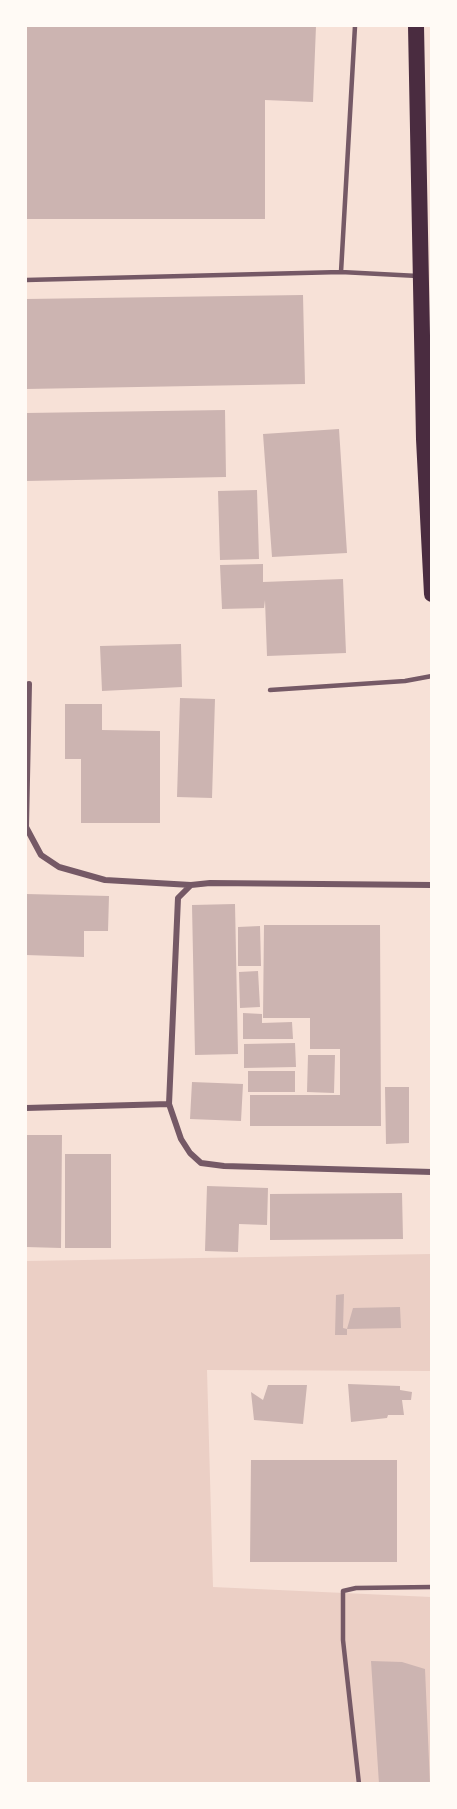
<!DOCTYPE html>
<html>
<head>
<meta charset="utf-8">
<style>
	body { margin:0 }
	#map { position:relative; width:457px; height:1809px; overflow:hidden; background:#f7e1d7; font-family:"Crimson Pro",serif }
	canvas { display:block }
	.frame { position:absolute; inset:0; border:27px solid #fffaf5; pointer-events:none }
</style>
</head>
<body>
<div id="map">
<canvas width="457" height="1809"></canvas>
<div class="frame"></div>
</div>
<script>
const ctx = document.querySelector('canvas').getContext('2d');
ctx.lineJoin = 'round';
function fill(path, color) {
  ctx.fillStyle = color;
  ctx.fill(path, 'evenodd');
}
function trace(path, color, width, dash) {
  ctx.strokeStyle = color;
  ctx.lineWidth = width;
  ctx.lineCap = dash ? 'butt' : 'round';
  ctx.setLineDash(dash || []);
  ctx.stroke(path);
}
const green = new Path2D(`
	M431,1254v117l-224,-1 6,217 218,10v186h-405v-522z`);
const building = new Path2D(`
	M26,26h290l-3,76 -48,-2v119h-239z
	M303,295l2,89 -279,5v-90z
	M225,410l1,67 -200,4v-68z
	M339,429l8,124 -75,4 -9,-123z
	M257,490l2,69 -39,1 -2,-69z
	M263,564v18l80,-3 3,74 -79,3 -2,-56 -1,8 -42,1 -2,-44z
	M181,644l1,43 -80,4 -2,-45z
	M180,698l35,1 -3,99 -35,-1z
	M65,704h37v26l58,1v92h-79v-64h-16z
	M26,894l83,2 -1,35h-24v26l-58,-2z
	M235,904l3,150 -43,1 -3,-150z
	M264,925h116l1,201h-131v-31h90v-46h-30v-31h-47z
	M260,926l1,40h-23v-39z
	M258,971l2,36 -20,1 -1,-36z
	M243,1013l19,1v9l30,-1 1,17h-50z
	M295,1043l1,24 -52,1v-24z
	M308,1055h27l-1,38 -27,-1z
	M248,1071h47v21h-47z
	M192,1082l51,2 -2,37 -51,-2z
	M385,1087h24v56l-23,1z
	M26,1135h36l-1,113 -35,-1z
	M65,1154h46v94h-46z
	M207,1186l61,2 -1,37 -28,-1 -1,28 -33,-1z
	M402,1193l1,46 -133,1v-46z
	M344,1294l-1,34 4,1v6h-12l1,-40z
	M400,1307l1,21 -54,1 6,-21z
	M348,1384l52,2v4l12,2 -1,8h-9l2,15h-16l-1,3 -36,4z
	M268,1385h39l-4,39 -49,-4 -3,-28 12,8z
	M251,1460h146v102h-147z
	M371,1661l31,1 23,7 5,115h-51z`);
const service = new Path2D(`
	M341,272l14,-246
	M26,280l315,-8 77,4
	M270,690l135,-9 27,-5
	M359,1784l-16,-144v-49l13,-3 76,-1`);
const minor = new Path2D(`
	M29,684l-3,143 15,28 18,12 46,13 86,5
	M432,885l-222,-2 -19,2 -13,13 -9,206 12,35 9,14 11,10 23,3 208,6
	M26,1108l143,-4`);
const trunk = new Path2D(`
	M416,26l8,413 8,155`);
fill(green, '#ebcfc5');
fill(building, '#ccb4b1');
trace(service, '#755966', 4.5);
trace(minor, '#755966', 6);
trace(trunk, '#4a2c40', 16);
</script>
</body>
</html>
